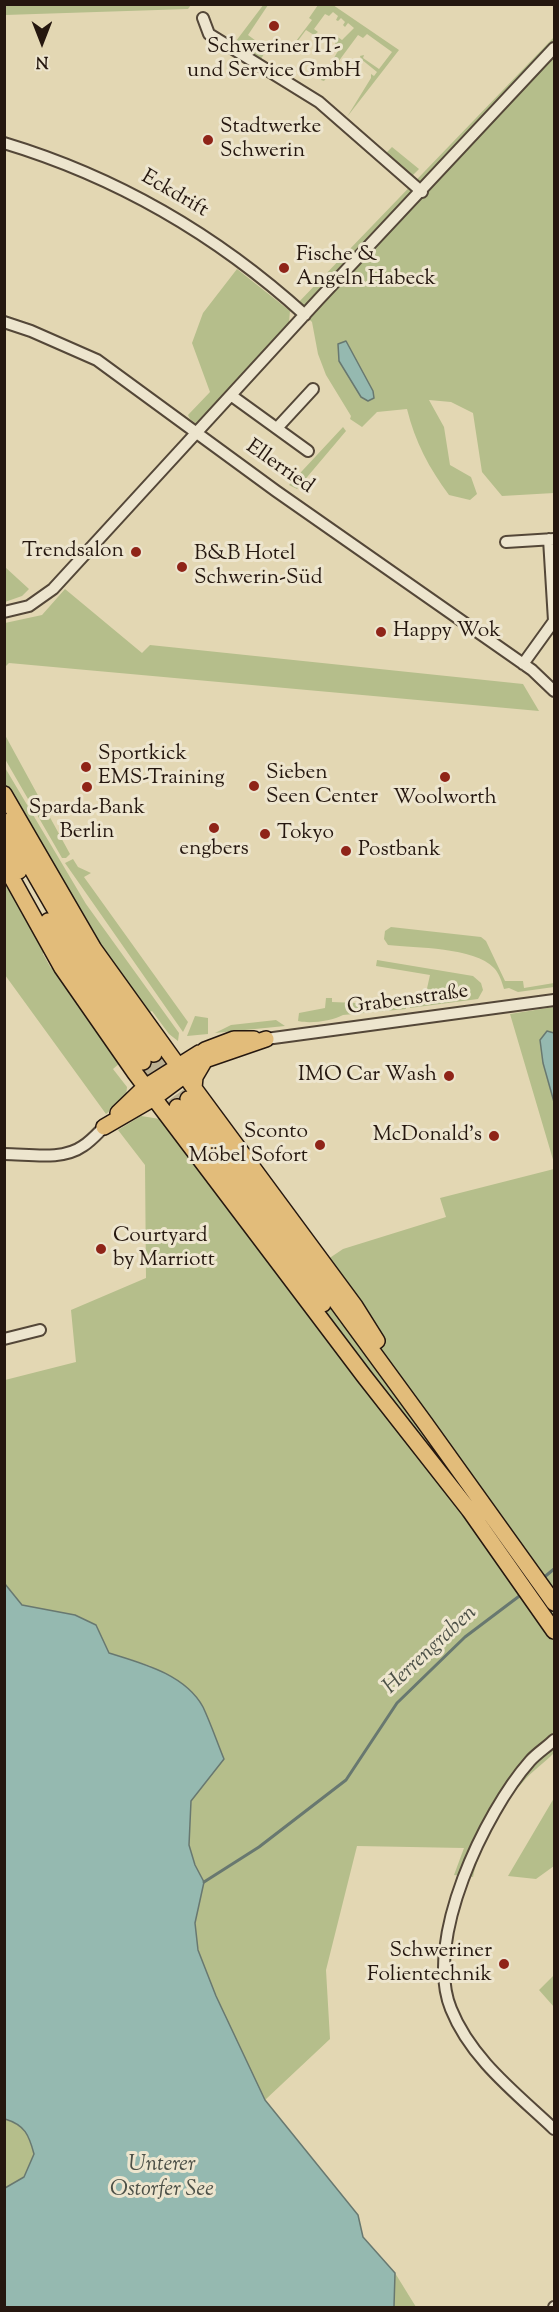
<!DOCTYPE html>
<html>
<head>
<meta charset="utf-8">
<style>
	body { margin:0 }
	#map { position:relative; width:559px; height:2312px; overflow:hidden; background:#e3d7b3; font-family:"Sorts Mill Goudy",serif }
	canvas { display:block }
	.frame { position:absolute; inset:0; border:6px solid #25170f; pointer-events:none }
	.north { position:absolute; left:12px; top:12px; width:60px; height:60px; -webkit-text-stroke:4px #ede5ce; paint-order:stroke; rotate:180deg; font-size:16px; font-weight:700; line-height:24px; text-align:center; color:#25170f }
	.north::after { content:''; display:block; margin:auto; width:21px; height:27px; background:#25170f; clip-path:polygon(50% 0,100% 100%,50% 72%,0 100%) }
</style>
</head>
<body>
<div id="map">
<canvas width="559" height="2312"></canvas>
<div class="frame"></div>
<div class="north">N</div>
</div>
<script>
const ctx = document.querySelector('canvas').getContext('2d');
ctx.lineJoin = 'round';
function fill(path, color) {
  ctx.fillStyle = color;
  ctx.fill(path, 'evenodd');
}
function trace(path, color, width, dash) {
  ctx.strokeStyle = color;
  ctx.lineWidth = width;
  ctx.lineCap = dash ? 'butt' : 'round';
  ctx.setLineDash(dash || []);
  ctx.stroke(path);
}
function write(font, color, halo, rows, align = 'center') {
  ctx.font = font + ' "Sorts Mill Goudy",serif';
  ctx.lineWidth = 6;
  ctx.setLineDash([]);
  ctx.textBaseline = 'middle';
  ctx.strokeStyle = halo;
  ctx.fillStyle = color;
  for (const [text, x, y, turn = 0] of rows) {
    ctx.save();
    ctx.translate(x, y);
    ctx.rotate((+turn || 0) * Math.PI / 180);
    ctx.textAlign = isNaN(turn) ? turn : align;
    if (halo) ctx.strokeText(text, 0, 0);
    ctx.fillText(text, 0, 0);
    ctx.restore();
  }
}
const green = new Path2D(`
	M264,4l4,1 -20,30 19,14 -6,10 -25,-18z
	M4,5l1,-1 186,1 -3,4 -183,6z
	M318,5h15l66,45 -52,67 24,-39v-4l3,2 3,-4 -16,-13 -1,-3 4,-1 -1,3 16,11 13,-17 -25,-18 -4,4 -5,-3 -34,46 -3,-1 17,-29 -5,-14 2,-2 7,5 12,-12 -6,-5 -3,4 -2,-2 2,-3 -4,-4 -3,3 -2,-1 2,-4 -5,-4 -4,4 -4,-2 -11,15 4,3 -4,3 -8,-5 -18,24 -1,-1 25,-33 -3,-2z
	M554,37v456l-52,3 -20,-24 -9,-59 -22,-11 -22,-2 15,27 6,38 21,12 6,17 -7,6 -21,-5c-20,-27 -34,-53 -42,-86l-30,3 -15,15 -12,-8 1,-3 -25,-41 -8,-21 -6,-32 -17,-16z
	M392,147l27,22 -7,7 -26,-23z
	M237,269l53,42 -2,23 -86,94 -12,-9 -2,-4 22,-23 -18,-49 11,-30z
	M343,427l3,4 -49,58 -8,-4z
	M5,567l24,22 -7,7 -17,6z
	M65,589l77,64 8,-8 373,39 16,27 -530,-48 -4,4v-44l37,-8z
	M5,735l65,119 -4,4h-4l-57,-99z
	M4,766l82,138 93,129 -1,8 -9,-7 -17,-23 -4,2 -17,-16 -126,-209z
	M73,859l5,8 13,6 -7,4 104,145 -5,10 -118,-169z
	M4,880l40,69 -1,5 8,14 5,1 64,94 -7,6 14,18 -1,10 -20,17 -101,-139z
	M391,927l90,10 5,4 19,40h18l1,7 30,-5v4l-36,5 -9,-4 -5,1c-2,-7 -5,-16 -10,-21 -20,-21 -78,-20 -106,-23l-4,-6 1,-8z
	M377,960l96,16 8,7 2,7 -5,9 -68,9v-3l14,-3 6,-27 -54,-9z
	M326,998h6v4l74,3v4l-63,6c-11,6 -33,9 -45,6l1,-8 26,-5z
	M554,1007v26l-7,-2 -7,9 3,23 11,39v61l-44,-149z
	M195,1016l13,2v16l-21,2z
	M276,1020l9,6 -70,7 16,-8z
	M141,1116l19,3 128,167 55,-37 103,-32 -6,-19 114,-29v584c-10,10 -22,18 -31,29 -22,23 -43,64 -50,95l-19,-2 10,-27 -107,-2 -31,124 4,69 -65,61c-19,-41 -72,-134 -70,-177 0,-13 6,-28 9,-41l-9,-17 -6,-20 2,-45 13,-18 -53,-116 -42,-13 -13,-28 -74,-20 -17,-21v-204l71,-18 -5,-52 75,-32 -1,-113 -27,-35z
	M554,1798v68l-18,13 -28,-3z
	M554,1975v32l-15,-17z
	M4,2119c21,6 25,16 30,35l-10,23 -19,11z
	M395,2273l21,34h-22z`);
const water = new Path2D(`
	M346,341l27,50 1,7 -6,3 -7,-4 -22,-36 -1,-17z
	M547,1031l7,2v69l-11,-39 -3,-23z
	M5,1584l17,21 53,10 21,10 13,28c32,10 76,21 94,54 8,17 14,35 21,52l-33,42 -2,44 6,20 9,17 -9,41 3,27 18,46 49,104 93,115 5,22 32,36 -1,34h-389v-119l19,-11 10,-23c-5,-19 -9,-29 -29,-35z`);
const stream = new Path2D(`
	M542,1579l12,-10
	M204,1882l55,-35 87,-67 51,-77 68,-66 57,-43`);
const highwayTunnel = new Path2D(`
	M154,1054l34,45
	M143,1062l34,45`);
const minor = new Path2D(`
	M203,18l6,16 110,68 103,90
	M4,143c113,34 214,93 301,172
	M4,322l27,9 66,29 179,131 256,179 22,21
	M232,396l76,55
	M277,428l36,-39
	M506,542l48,-3
	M4,612l25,-6 24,-17 266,-290 235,-251
	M523,664l31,-43 -5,-82
	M266,1039l288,-39
	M4,1154c25,0 58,7 79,-8 8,-5 15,-13 21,-19
	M4,1339l36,-9
	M554,1740c-7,7 -17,13 -24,21 -45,51 -107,180 -79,248 20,50 65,84 103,120
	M554,2308v-1`);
const highway = new Path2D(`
	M4,794l90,155 100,139
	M4,821l60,104 50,75 40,54
	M4,845l15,26
	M4,864l58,104 73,105 229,303 109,139
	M48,921l54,84 41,57
	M205,1050l29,-11h20
	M205,1060l-10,17 -1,11 161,218 22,35
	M188,1099l237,324 129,180
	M177,1107l146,197
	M118,1113l27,-26 54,-34
	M104,1127l50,-29 51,-38 61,-21
	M467,1507l87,124`);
const markers = [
	[274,26,6,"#8f2418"],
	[208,140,6,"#8f2418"],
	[284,268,6,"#8f2418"],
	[136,552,6,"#8f2418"],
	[182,567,6,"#8f2418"],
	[381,632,6,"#8f2418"],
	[86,767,6,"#8f2418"],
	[445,777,6,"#8f2418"],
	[254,786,6,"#8f2418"],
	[87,787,6,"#8f2418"],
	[214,828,6,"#8f2418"],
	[265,834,6,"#8f2418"],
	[346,851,6,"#8f2418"],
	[449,1076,6,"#8f2418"],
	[494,1136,6,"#8f2418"],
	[320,1145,6,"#8f2418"],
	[101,1249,6,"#8f2418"],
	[504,1964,6,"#8f2418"]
];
const poiNames = [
	["Schweriner IT-",274,48,"center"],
	["und Service GmbH",274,72,"center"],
	["Stadtwerke",220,128],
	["Schwerin",220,152],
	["Fische &",296,256],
	["Angeln Habeck",296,280],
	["Trendsalon",124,552,"right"],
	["B&B Hotel",194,555],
	["Schwerin-Süd",194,579],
	["Happy Wok",393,632],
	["Sportkick",98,755],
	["EMS-Training",98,779],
	["Sieben",266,774],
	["Seen Center",266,798],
	["Woolworth",445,799,"center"],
	["Sparda-Bank",87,809,"center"],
	["Berlin",87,833,"center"],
	["Tokyo",277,834],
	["engbers",214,850,"center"],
	["Postbank",358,851],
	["IMO Car Wash",437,1076,"right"],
	["Sconto",308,1133,"right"],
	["Möbel Sofort",308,1157,"right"],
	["McDonald's",482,1136,"right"],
	["Courtyard",113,1237],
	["by Marriott",113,1261],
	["Schweriner",492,1952,"right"],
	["Folientechnik",492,1976,"right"]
];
const streetNames = [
	["Eckdrift",174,195,30],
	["Ellerried",279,468,35],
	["Grabenstraße",408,1001,-8]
];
const waterNames = [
	["Herrengraben",431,1651,-43],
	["Unterer",162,2166],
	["Ostorfer See",162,2191]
];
fill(green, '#b5be8b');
fill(water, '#95b9b0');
trace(water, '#687870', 1.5);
trace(stream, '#687870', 3);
trace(highwayTunnel, '#bdb192', 15, [15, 8]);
trace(minor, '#544738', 14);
trace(highway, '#25170f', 18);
trace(minor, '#ede5ce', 10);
trace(highway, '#e2bc7a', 15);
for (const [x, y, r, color] of markers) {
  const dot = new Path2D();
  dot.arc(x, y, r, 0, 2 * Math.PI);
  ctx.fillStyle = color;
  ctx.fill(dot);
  trace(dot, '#ede5ce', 2);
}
write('21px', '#25170f', '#ede5ce', poiNames, 'left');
write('21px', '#25170f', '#ede5ce', streetNames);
write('italic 22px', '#4c5047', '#ede5ce', waterNames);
</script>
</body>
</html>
